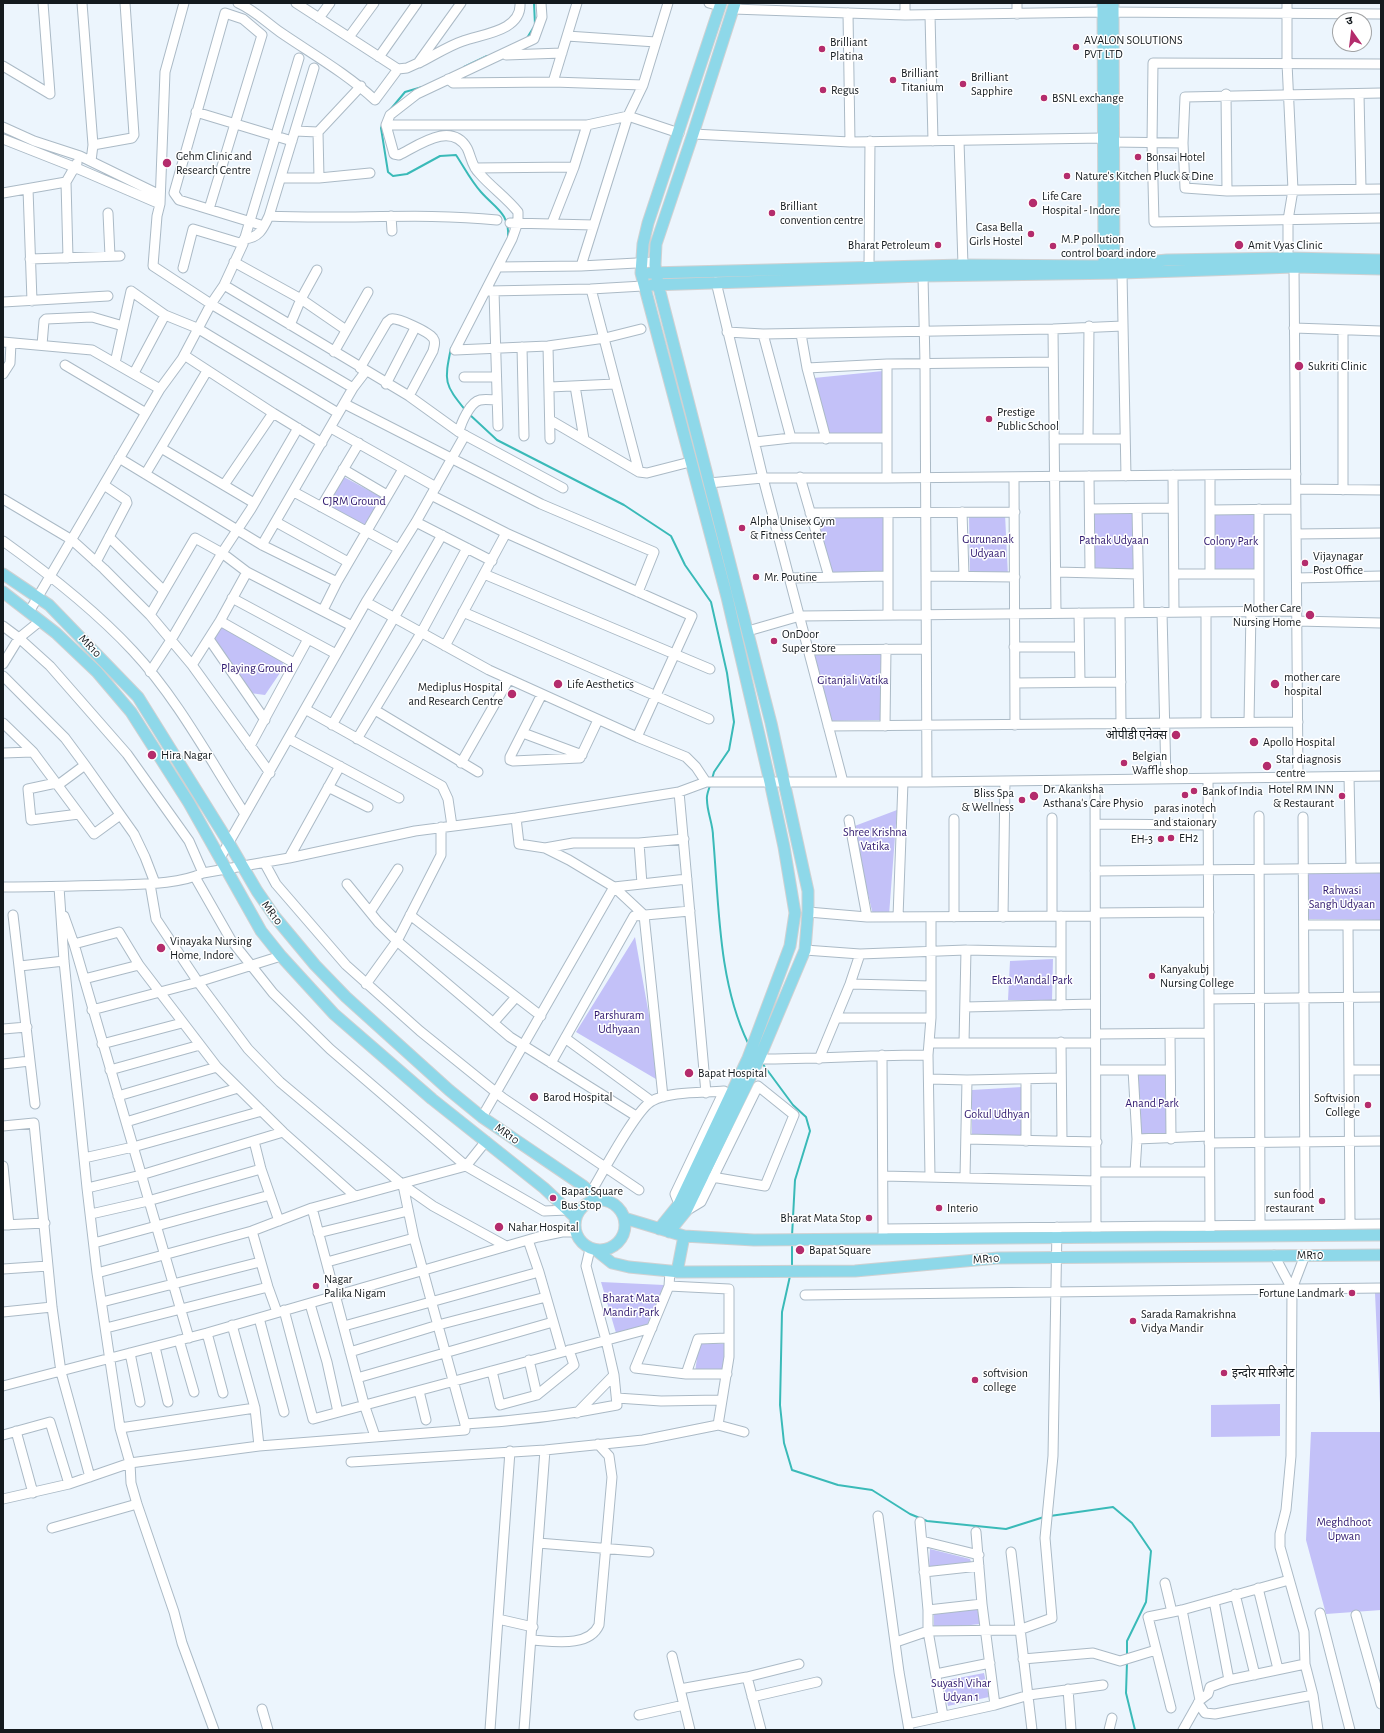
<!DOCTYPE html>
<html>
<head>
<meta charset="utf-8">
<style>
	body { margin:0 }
	#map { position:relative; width:1384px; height:1733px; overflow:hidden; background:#ecf5fd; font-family:"Alegreya Sans","Noto Sans Devanagari",sans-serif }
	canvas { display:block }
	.frame { position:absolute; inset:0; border:4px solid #141a1e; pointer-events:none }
	.north { position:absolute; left:1332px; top:12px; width:40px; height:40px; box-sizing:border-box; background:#fff; border:1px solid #a1a3a5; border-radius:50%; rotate:346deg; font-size:11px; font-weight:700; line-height:16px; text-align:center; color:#141a1e }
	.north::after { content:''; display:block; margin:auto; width:14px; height:18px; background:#b42c6c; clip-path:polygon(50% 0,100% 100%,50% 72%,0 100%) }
</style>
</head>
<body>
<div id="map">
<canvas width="1384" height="1733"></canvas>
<div class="frame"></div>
<div class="north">उ</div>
</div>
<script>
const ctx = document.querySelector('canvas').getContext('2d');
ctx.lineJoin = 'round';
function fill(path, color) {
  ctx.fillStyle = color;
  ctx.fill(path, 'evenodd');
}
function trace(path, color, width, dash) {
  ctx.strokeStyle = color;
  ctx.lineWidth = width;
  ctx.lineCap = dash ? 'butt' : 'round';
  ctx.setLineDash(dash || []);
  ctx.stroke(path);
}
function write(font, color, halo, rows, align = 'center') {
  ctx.font = font + ' "Alegreya Sans","Noto Sans Devanagari",sans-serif';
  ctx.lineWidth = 3;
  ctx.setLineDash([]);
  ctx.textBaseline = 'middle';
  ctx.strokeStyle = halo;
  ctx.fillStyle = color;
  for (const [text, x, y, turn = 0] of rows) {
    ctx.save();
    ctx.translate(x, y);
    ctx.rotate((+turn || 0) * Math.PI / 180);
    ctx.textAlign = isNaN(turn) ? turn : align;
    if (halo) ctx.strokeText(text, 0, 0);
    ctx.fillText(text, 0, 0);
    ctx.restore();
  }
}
const green = new Path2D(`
	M883,371l1,65 -56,1 -14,-59z
	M342,476l41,22 -16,29 -41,-23z
	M1094,512h41v57h-42z
	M1206,512h49v62l-41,-3z
	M1005,514l3,62h-38l-1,-60z
	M884,517v55l-52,1 -16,-55z
	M221,625l60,32 3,10 -19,28 -15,-2 -38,-55z
	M814,654h67l-1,66 -50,1z
	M897,810l-8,105h-16l-21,-88z
	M1381,873v47l-74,-1v-45z
	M635,937l26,145 -85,-50z
	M1053,959l-1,41h-44l2,-39z
	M1134,1070l33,1 1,65 -31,-1z
	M1022,1087v52h-50v-49z
	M601,1282l63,3 -18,43 -30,5z
	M1375,1293h6v132z
	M699,1342l26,2 -2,30 -28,-1z
	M1280,1404v32l-69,1v-32z
	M1311,1432h70v178l-55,4 -20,-74z
	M930,1549l40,10 2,6 -43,4z
	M977,1607l3,17 -46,5v-17z
	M984,1673l5,24 -41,9 -5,-25z`);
const stream = new Path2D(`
	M527,38l8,-13 -1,-22
	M464,67l23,-11
	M390,110l15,-18 17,-5
	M382,125l-1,3 7,44 5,4 14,-2 33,-18 16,-1c8,12 15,26 25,37 14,16 29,21 27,46
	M451,348c-7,34 -7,36 15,63
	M469,414l28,26 127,65 47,31 14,29 26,37 16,71 7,49 -5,28 -15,22 -2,7
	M710,785c-1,5 -4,10 -3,15 0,12 6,24 6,36 6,68 5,145 35,207
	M762,1063l31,42 13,12 4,14 -15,49 -3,56
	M792,1268v-24
	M790,1276l-8,36 -2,93 4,38 8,27 46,15 34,5 38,24 17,7 79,8 38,-12
	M1050,1516l63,-9 19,16 19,28 -5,51 -19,39v15
	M1127,1662l-1,31 9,37`);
const minor = new Path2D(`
	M43,3l7,91
	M82,3l11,142 -2,16
	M184,3l-19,69 -5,132 -3,12 -4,50 58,38 142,84
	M238,3c16,7 28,19 42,29 32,22 66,41 95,68l23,-31
	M296,3l102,66 9,-1 11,-5 43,-60
	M541,3l1,14 -8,22 -117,55 -27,21 -4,10 8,29 5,1c20,-10 52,-34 68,-7 4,8 5,19 12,25 12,14 27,24 39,39v10l-6,17 -57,111 93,-4 57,-8 36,-9
	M709,3l11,3
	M905,3v12
	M1017,3v11
	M1287,3v60l6,127 -5,30v38l6,9 4,510
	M733,9l172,6 198,-3 278,2
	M848,13l2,129
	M930,15l3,126
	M319,18l11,-15
	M567,36l89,6
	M349,37l25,-34
	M506,55l56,-2
	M379,57l38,-54
	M419,63c14,-7 29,-17 44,-22 19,-7 59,-10 57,-38
	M1381,64l-228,-1 -1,80 2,79 227,-4
	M3,66l47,28
	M448,79l5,4 100,-1 90,3
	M553,82l24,-79
	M361,86l-43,46 1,46 51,-5
	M1381,93l-196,4 -2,46 2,45 42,3 154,-2
	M1226,94l1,97
	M1359,94l2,94
	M196,112l96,29
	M386,125h201l41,-9 51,17
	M3,127l31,14 46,15 80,39
	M295,131l23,1
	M693,134l157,8 253,-4 10,4 70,1
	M3,139l71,28 86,37
	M959,141l4,124
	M93,145l39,-7 2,-3 -9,-132
	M475,168l99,-1
	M281,178h38
	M66,182l2,76
	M28,189l4,112
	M3,193l63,-11 11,-19
	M209,209l53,-174 -19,-16 -18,-6 -51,180 5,7 85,26
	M108,213l2,43
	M269,216c76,4 152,-4 228,4
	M391,216l1,15
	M510,223l84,2
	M552,223l22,-56 13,-42
	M244,239c15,-1 19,-10 25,-23l45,-148
	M30,259l90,-3
	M234,262l67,37 45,31
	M581,266l47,-150 15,-31 25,-82
	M869,266l1,-125
	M498,267l83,-1 74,-4
	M183,268l10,-39 50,15 56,-186
	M1122,273l4,203
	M923,276l2,87 2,419
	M716,282l47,196 80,304
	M224,285l185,111 50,36 104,56
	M489,291l102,-2
	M494,291l4,135
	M3,302l105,-6
	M290,325l11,-26 16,-29
	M1294,328l87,3
	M1053,329l3,284
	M727,332l36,2 290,-5 70,-3
	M763,334l28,104
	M801,334l6,34 19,71
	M3,342l89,8 68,39
	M42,345l2,-24 2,-2 46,-2 31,9
	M548,346l2,93
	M522,347l2,89
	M334,352l34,-60
	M184,355l89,58 49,30
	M115,363l16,-72 34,24 32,13 141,85
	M887,364v114
	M65,365l81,48
	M360,368l27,-46 4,-3c6,-2 38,13 42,19 3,4 1,8 0,13l-24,45
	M807,368l80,-4 166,-2
	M134,373l31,-58
	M3,374l7,-11 1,-20
	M464,377h32
	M386,384l29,-56
	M575,386l9,53
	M550,387l65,-3
	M345,404l196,100 113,48 -16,40
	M550,420l89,52 8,1 43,-11
	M331,428l105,59
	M459,432c2,-9 11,-30 21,-32 5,-1 12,0 17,0
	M1088,438l1,-112
	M1054,439h71
	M755,442l36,-4h94
	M161,448l93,55
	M119,458l143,87 75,37
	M343,469l44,26
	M639,472l-48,-183 52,-3
	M146,473l61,-102
	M1173,475l1,137
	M1210,475v99
	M1089,476l1,95
	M800,477l29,100
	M1014,477l1,248
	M709,483l54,-5h124l409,-4
	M224,485l49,-72
	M1296,489l85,1
	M1343,490v-159
	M294,492l105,57
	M431,495l75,38 186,83 -55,121
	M3,499l69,41 32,29 46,46 42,50 78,108
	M321,507l38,-64
	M1090,509l83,-1
	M1137,509l2,103
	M1259,509v102
	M1210,510l86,-1
	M962,512l2,64
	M810,513l205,-1
	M276,522l72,40
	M416,522l76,39
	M1296,534l85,-1
	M109,537l55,54
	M3,541c46,33 91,68 130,110 44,47 77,109 112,163
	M262,545l91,-157 13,-17
	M96,562l31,-59 -1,-3 -22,-15
	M1056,572l82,2
	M484,574l226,95
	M1174,574h85
	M926,576l89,1
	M790,578l98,-2
	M1297,578l84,-2
	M232,598l104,56
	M366,602l123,68 148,67 49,20 10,10 10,15
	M323,610l14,-28 66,-113
	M29,612l131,-223 22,-30 29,-55 13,-19 19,-41
	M463,612l246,107
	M1162,612l4,167
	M1206,612v111
	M1079,613l1,69
	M1120,613l1,111
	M150,615l45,-77 27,15 25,19 105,54
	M888,615v-102
	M220,621l74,42
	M1297,621l84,2
	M3,626l16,12 31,28 77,88 62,87 14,32
	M748,631l52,-15 497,-5
	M209,639l56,81
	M445,646l61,-113
	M1014,647h65
	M808,650l118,-1
	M3,664l16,-26 21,-17
	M192,665l28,-44 27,-49
	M150,672l21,-32 51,-87 29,-44 47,-81
	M3,676l62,62 20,27 49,69 11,23 10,26
	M1015,683l106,-1
	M542,694l-32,63v3l3,1 67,-3 18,-38
	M305,709l137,77 6,13 4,27
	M375,710l103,62
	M1249,722l2,-111
	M3,723l30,29 61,82 26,-19
	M332,725l110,-190
	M828,726l470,-4
	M885,726l1,-77
	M523,733l59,22
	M289,739l110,59
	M357,739l64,-106 46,-85
	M250,746l58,-107
	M3,753l30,-1
	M461,763l48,-84
	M1349,777l2,91
	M1208,779l2,452
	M1095,780l1,452
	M56,783l-28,6 3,31 48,-6
	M58,785l27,-20
	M328,787l40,20
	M679,792l27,301
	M1259,816l1,409
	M1303,817l2,374
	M516,818l3,26 26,4 24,12 45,27 30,28 19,182
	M1052,818v98
	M849,820l18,97
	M1095,824l113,1
	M639,843l3,41
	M545,848l28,-5h66l45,-4
	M220,858l146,-256 50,-80 49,-87
	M289,858l51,-92
	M264,862l12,22 70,81 74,66 83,67 136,92
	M1095,871l286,-3
	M195,877l36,63 42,53 57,56 136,117 78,45 24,-1
	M150,884l6,35 42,63 50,67 32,33 123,103 30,21 73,40
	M347,884l31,38 19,19 113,96 126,79
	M3,887c39,0 77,-1 116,-2 25,-1 61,-1 84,-12l86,-15 126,-27 101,-13 163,-26 27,-10h221l454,-6
	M59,887l5,74 23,227 10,85 23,155 10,35 1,20 6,21 37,108 8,31 32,87
	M614,887l73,-8
	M370,912l28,-43
	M808,912l59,5 228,-1
	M1095,913l114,-1
	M13,915l22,189
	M410,915l131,101
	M64,916l10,28 115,394
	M898,917l5,-135
	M954,917v-98
	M1003,917l2,-136
	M1304,925h77
	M1348,925l2,299
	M74,944l45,-12 20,33 78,102 66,65 72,64
	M805,950l55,4 106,-4 95,2
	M20,966l44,-5
	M84,979l55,-14
	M366,984l31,-43 44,-86v-28
	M850,984l81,2
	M1209,999l172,-2
	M1061,1005v-89
	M965,1007l130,-3
	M92,1010l106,-28 83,-26
	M836,1018h95
	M493,1023l23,-26
	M3,1029l24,-2
	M1096,1034l113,-1
	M1170,1034l1,105
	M565,1038l86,63
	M1061,1042l1,99
	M929,1043h166
	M964,1043l2,-93
	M102,1044l80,-21
	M882,1055l1,179
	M759,1059c57,0 113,-4 169,-4
	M819,1059l31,-75 10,-30
	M551,1063l83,-147 56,-5
	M3,1064l27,-3
	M110,1070l90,-25
	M1096,1070h74
	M1133,1070l4,69 -2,33
	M1349,1070h32
	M930,1079l37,1 94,-2
	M1026,1079v62
	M118,1096l99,-29
	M482,1117l132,-230
	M126,1122l112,-34
	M3,1126l31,-3 18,184 9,65 29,105
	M966,1139l131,3
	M1137,1139l72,-3
	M254,1141l7,28 18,52
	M1209,1143l172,-2
	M84,1158l49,-11 129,-36
	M3,1166l6,59
	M1096,1172h113
	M883,1176l213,5
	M930,1176l-2,-121 3,-37v-101
	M712,1177l53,9 29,-71 -36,-29 -57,116 -15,9 -7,-7 -4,-10 49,-103
	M965,1177l2,-97
	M87,1188l54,-13 142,-43
	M591,1192c11,-18 45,-83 61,-91 18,-10 52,-8 72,-10
	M312,1208l52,196 11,32
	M91,1214l57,-13 113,-32
	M3,1225l42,-2
	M883,1229l498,-5
	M252,1231l16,56 9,25
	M318,1233l90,-22
	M528,1240l11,32 23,80
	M94,1243l176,-48
	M1274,1255l18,34
	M1305,1255l-13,34 -1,167 -5,54 -6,24v13l24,85 1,32 8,31 5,35
	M327,1262l87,-24
	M3,1269l45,-3
	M670,1271l-1,15 60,3v68l-11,68
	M97,1273l155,-42 60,-23 154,-42 20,-25
	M669,1286l-34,82 51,6h41
	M805,1295l576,-7
	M102,1302l158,-40
	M310,1304l17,58 11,50
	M284,1310l29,109 339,-91
	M3,1312l49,-5
	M259,1318l25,94
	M232,1325l23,83 4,38
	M344,1326l195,-54
	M106,1328l162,-41
	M207,1333l16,60
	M179,1340l15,52
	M155,1347l13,55
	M350,1352l88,-27 108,-28
	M130,1353l10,49
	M529,1360l8,35
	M492,1371l8,34 37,-10 37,-30 -5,-15
	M686,1374l12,-35 30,-1
	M357,1378l196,-56
	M3,1386l204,-53 331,-96 24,-5h13
	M419,1391l7,29
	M617,1398l44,3 59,-1
	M577,1413l37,-38
	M465,1424c52,-3 102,-9 152,-19l-3,-30 -8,-35 -20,-74 4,-17
	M120,1428l135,-20
	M16,1431l17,62
	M3,1435l47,-13 19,62
	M351,1462l194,-12 98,-10 75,-15 26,7
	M3,1499l66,-15 61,-21 129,-17 206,-16v-6l-51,-186 -11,-53
	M878,1516l21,156 10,58
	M920,1522l8,88v21l15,85
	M52,1528l85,-24
	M976,1532l6,72 13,101
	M922,1541l57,14
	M538,1543l111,9
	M1011,1552l21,178
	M924,1572l55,-6
	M1165,1583l7,29
	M1258,1588l20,81
	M1235,1594l20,81
	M1214,1601l15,79
	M928,1610l54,-6
	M1182,1610l18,90
	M1320,1613l30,117
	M1356,1615l25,89
	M498,1619l35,8
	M532,1640c20,1 57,8 67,-15l13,-148 -3,-21 -11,-12
	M896,1642l32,-11 91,-1 33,-12 -7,-80 8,-82 4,-229
	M672,1656l18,74
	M1023,1659l70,-6 27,8 36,-11
	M936,1674l54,-11
	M747,1677l14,53
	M680,1689l67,-12 52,-13
	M1068,1689l3,41
	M752,1697l65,-15
	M1198,1703l7,10 10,1 98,-19
	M1171,1708l-23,-91 34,-7 107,-30
	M262,1709l6,21
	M639,1715l45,-10
	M908,1724l87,-19 34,-10 74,-10
	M490,1730l20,-279
	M524,1730l21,-280
	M1109,1730l3,-12
	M1183,1730l17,-30 8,-6 2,-7 19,-7 76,-16`);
const major = new Path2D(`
	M1103,3l1,263 4,7 6,-8 -1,-262
	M650,273l313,-8 141,1 63,-6 121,-2 93,2
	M652,285l271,-9 199,-3 172,-6 87,2
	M3,574l46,31 89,92 91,146 28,48 18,26 40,48 31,32 103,93 33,27 100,68 18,15
	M3,592l53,41 41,39 34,40 58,91 72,128 20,25 53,58 98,85 112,89 32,30
	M575 1225a25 25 0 1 1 50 0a25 25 0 1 1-50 0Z
	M624,1218l60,18 70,4 627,-5
	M659,1229l20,-25 69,-146 42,-112 5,-33 -11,-66 -14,-65 -43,-185 -86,-324 2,-29 5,-21 73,-220
	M669,1232l17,-21 73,-152 46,-109 3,-38v-21l-37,-168 -113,-439 -3,-19 1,-21 37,-110 42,-131
	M597,1251l15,12 17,4 51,5 175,-1 143,-13 383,-3
	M677,1272l7,-36`);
const markers = [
	[1076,47,4,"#b42c6c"],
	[822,49,4,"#b42c6c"],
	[893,80,4,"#b42c6c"],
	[963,84,4,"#b42c6c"],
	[823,90,4,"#b42c6c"],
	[1044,98,4,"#b42c6c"],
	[1138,157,4,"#b42c6c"],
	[167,163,5,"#b42c6c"],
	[1067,176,4,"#b42c6c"],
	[1033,203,5,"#b42c6c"],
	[772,213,4,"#b42c6c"],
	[1031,234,4,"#b42c6c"],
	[938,245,4,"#b42c6c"],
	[1239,245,5,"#b42c6c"],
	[1053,246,4,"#b42c6c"],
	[1299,366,5,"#b42c6c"],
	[989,419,4,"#b42c6c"],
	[742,528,4,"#b42c6c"],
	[1305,563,4,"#b42c6c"],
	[756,577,4,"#b42c6c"],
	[1310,615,5,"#b42c6c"],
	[774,641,4,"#b42c6c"],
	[558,684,5,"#b42c6c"],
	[1275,684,5,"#b42c6c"],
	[512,694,5,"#b42c6c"],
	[1176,735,5,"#b42c6c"],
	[1254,742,5,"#b42c6c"],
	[152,755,5,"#b42c6c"],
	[1124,763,4,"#b42c6c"],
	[1267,766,5,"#b42c6c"],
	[1194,791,4,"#b42c6c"],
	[1185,795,4,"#b42c6c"],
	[1034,796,5,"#b42c6c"],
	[1342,796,4,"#b42c6c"],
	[1022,800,4,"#b42c6c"],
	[1171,838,4,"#b42c6c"],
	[1161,839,4,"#b42c6c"],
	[161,948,5,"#b42c6c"],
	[1152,976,4,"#b42c6c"],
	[689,1073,5,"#b42c6c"],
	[534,1097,5,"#b42c6c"],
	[1368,1105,4,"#b42c6c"],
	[553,1198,4,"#b42c6c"],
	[1322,1201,4,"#b42c6c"],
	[939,1208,4,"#b42c6c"],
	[869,1218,4,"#b42c6c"],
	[499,1227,5,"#b42c6c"],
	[800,1250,5,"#b42c6c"],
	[316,1286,4,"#b42c6c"],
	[1352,1293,4,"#b42c6c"],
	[1133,1321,4,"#b42c6c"],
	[1224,1373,4,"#b42c6c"],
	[975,1380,4,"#b42c6c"]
];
const poiNames = [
	["AVALON SOLUTIONS",1084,40],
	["PVT LTD",1084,54],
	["Brilliant",830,42],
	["Platina",830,56],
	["Brilliant",901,73],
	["Titanium",901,87],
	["Brilliant",971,77],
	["Sapphire",971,91],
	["Regus",831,90],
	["BSNL exchange",1052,98],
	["Gehm Clinic and",176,156],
	["Research Centre",176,170],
	["Bonsai Hotel",1146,157],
	["Nature's Kitchen Pluck & Dine",1075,176],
	["Life Care",1042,196],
	["Hospital - Indore",1042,210],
	["Brilliant",780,206],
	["convention centre",780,220],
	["Casa Bella",1023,227,"right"],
	["Girls Hostel",1023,241,"right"],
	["M.P pollution",1061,239],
	["control board indore",1061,253],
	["Bharat Petroleum",930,245,"right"],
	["Amit Vyas Clinic",1248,245],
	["Sukriti Clinic",1308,366],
	["Prestige",997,412],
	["Public School",997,426],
	["Alpha Unisex Gym",750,521],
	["& Fitness Center",750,535],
	["Vijaynagar",1313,556],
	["Post Office",1313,570],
	["Mr. Poutine",764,577],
	["Mother Care",1301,608,"right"],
	["Nursing Home",1301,622,"right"],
	["OnDoor",782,634],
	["Super Store",782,648],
	["mother care",1284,677],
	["hospital",1284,691],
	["Life Aesthetics",567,684],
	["Mediplus Hospital",503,687,"right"],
	["and Research Centre",503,701,"right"],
	["ओपीडी एनेक्स",1167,735,"right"],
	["Apollo Hospital",1263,742],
	["Hira Nagar",161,755],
	["Belgian",1132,756],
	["Waffle shop",1132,770],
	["Star diagnosis",1276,759],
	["centre",1276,773],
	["Dr. Akanksha",1043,789],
	["Asthana's Care Physio",1043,803],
	["Hotel RM INN",1334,789,"right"],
	["& Restaurant",1334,803,"right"],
	["Bank of India",1202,791],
	["Bliss Spa",1014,793,"right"],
	["& Wellness",1014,807,"right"],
	["paras inotech",1185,808,"center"],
	["and staionary",1185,822,"center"],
	["EH2",1179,838],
	["EH-3",1153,839,"right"],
	["Vinayaka Nursing",170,941],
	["Home, Indore",170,955],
	["Kanyakubj",1160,969],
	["Nursing College",1160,983],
	["Bapat Hospital",698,1073],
	["Barod Hospital",543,1097],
	["Softvision",1360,1098,"right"],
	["College",1360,1112,"right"],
	["Bapat Square",561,1191],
	["Bus Stop",561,1205],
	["sun food",1314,1194,"right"],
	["restaurant",1314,1208,"right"],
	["Interio",947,1208],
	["Bharat Mata Stop",861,1218,"right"],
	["Nahar Hospital",508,1227],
	["Bapat Square",809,1250],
	["Nagar",324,1279],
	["Palika Nigam",324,1293],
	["Fortune Landmark",1344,1293,"right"],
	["Sarada Ramakrishna",1141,1314],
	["Vidya Mandir",1141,1328],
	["softvision",983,1373],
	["college",983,1387],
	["इन्दोर मारिओट",1232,1373]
];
const parkNames = [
	["CJRM Ground",354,501],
	["Gurunanak",988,539],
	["Udyaan",988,553],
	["Pathak Udyaan",1114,540],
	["Colony Park",1231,541],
	["Playing Ground",257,668],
	["Gitanjali Vatika",853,680],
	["Shree Krishna",875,832],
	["Vatika",875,846],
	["Rahwasi",1342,890],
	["Sangh Udyaan",1342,904],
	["Ekta Mandal Park",1032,980],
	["Parshuram",619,1015],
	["Udhyaan",619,1029],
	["Anand Park",1152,1103],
	["Gokul Udhyan",997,1114],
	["Bharat Mata",631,1298],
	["Mandir Park",631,1312],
	["Meghdhoot",1344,1522],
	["Upwan",1344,1536],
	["Suyash Vihar",961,1683],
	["Udyan 1",961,1697]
];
const streetNames = [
	["MR10",90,646,46],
	["MR10",272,913,53],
	["MR10",507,1134,35],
	["MR10",1310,1255],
	["MR10",986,1259,-4]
];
fill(green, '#c3c1f8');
trace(stream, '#3abab8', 2);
trace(minor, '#abbac6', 11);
trace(major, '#d0d1d2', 13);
trace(minor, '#fff', 9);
trace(major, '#8ed8e9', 11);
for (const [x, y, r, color] of markers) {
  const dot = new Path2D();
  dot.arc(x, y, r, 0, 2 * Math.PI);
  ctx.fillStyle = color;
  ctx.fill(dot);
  trace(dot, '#fff', 1.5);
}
write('12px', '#141a1e', '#fff', poiNames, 'left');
write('12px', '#2e176e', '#fff', parkNames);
write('12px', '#141a1e', '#fff', streetNames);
</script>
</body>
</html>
